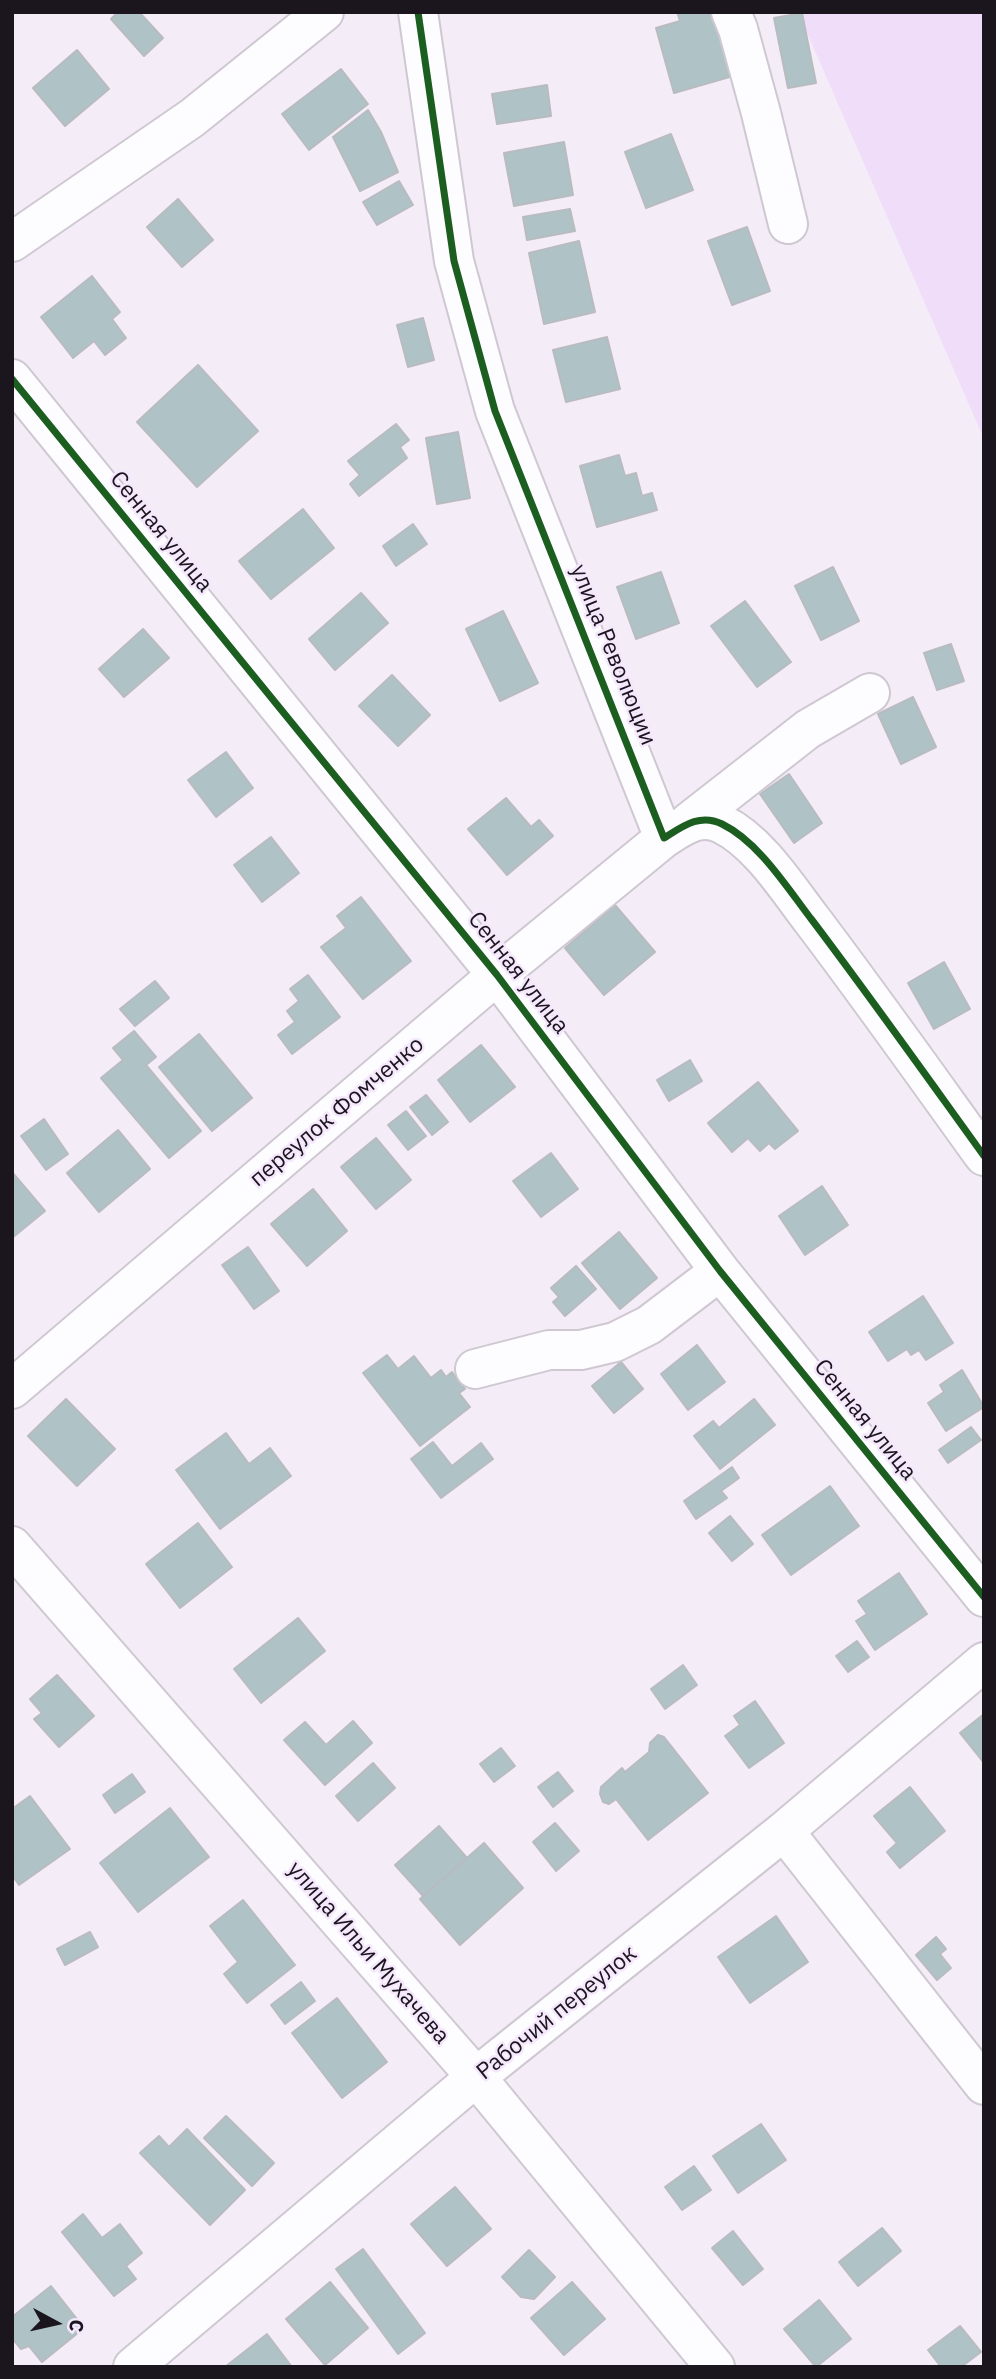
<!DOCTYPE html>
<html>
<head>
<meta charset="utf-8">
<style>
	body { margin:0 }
	#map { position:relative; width:996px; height:2379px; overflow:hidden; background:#f4ecf7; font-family:"IBM Plex Sans",sans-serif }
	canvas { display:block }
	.frame { position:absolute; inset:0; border:14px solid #1b161e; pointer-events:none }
	.north { position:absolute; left:21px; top:2288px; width:70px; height:70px; -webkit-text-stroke:5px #f5e8fc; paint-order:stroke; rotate:98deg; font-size:19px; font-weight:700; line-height:28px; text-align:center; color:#1b161e }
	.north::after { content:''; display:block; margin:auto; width:24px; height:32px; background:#1b161e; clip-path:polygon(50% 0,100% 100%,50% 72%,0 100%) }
</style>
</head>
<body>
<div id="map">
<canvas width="996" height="2379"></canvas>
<div class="frame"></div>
<div class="north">С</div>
</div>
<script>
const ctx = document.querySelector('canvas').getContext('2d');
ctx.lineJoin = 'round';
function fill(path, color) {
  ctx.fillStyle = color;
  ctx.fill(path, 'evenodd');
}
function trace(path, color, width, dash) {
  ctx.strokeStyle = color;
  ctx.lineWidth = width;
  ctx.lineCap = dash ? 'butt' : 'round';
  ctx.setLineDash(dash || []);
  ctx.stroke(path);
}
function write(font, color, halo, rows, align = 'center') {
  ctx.font = font + ' "IBM Plex Sans",sans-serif';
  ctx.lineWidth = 5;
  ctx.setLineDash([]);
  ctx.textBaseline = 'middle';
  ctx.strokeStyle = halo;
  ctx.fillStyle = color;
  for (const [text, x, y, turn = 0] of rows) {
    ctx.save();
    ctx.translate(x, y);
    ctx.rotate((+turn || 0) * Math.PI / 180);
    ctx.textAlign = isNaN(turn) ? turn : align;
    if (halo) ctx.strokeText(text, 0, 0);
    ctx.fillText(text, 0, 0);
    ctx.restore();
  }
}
const green = new Path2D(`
	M798,12h186v427z`);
const building = new Path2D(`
	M118,12h21l24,26 -19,18 -33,-37z
	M677,12h41l15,64 -59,17 -18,-65 24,-7z
	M802,13l14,70 -28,5 -14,-70z
	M77,50l32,39 -44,37 -32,-38z
	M341,69l27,35 -59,46 -27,-36z
	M547,85l4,31 -54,8 -5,-30z
	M368,110l13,22 17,40 -38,19 -27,-54z
	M671,134l22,56 -47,18 -21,-56z
	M564,142l9,53 -59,11 -10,-53z
	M399,181l14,24 -36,20 -14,-23z
	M178,199l35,41 -31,27 -35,-40z
	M570,209l5,22 -48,9 -4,-23z
	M747,227l23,64 -38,14 -24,-64z
	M579,241l16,71 -51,12 -15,-71z
	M92,276l28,36 -8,7 14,19 -21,17 -11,-14 -21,17 -32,-41z
	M423,318l11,42 -26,7 -11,-42z
	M607,337l13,52 -54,13 -13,-52z
	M198,365l60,66 -61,56 -60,-65z
	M396,424l13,16 -9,7 7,11 -48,38 -9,-12 10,-9 -12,-14z
	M458,432l12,66 -33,6 -11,-66z
	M619,455l6,21 11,-3 6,23 10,-3 5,17 -60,17 -17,-61z
	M303,509l31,39 -63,51 -32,-38z
	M413,524l14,20 -31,22 -13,-20z
	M833,567l26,54 -38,19 -26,-54z
	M661,572l18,51 -43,16 -19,-52z
	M361,593l27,30 -53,47 -26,-31z
	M745,601l46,61 -34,25 -46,-61z
	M503,611l35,72 -38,18 -34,-72z
	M143,629l26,29 -45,39 -25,-28z
	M951,644l13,37 -27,9 -13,-37z
	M392,675l38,40 -32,31 -39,-40z
	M913,697l23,50 -35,17 -23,-50z
	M226,752l27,36 -37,29 -28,-37z
	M789,774l33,49 -28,20 -34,-49z
	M506,798l25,29 8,-7 14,16 -46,39 -39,-46z
	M271,837l28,36 -37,29 -28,-37z
	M361,897l50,64 -48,38 -42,-52 25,-19 -9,-12z
	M615,905l40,47 -51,43 -39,-47z
	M944,962l26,47 -36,20 -26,-46z
	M308,975l32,42 -48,37 -14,-19 17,-13 -8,-11 12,-10 -9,-12z
	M155,981l14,17 -34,28 -15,-17z
	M134,1031l22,26 -10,8 55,66 -32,27 -68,-80 22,-18 -10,-12z
	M199,1034l53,64 -40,33 -53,-64z
	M481,1045l34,42 -45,35 -32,-42z
	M690,1060l12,21 -33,20 -12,-21z
	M758,1082l40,49 -23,18 -6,-6 -9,8 -12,-13 -16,14 -24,-29z
	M426,1095l22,27 -16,13 -22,-28z
	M406,1111l20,25 -18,14 -20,-25z
	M44,1119l24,35 -22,16 -25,-34z
	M118,1130l32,39 -51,43 -32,-39z
	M376,1138l35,42 -35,29 -35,-42z
	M551,1153l27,36 -37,28 -28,-36z
	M12,1172l33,39 -33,27z
	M822,1186l26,39 -43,30 -26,-39z
	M313,1189l34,42 -40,35 -36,-42z
	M619,1232l38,46 -37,31 -38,-46z
	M248,1247l31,44 -25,18 -32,-44z
	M576,1266l20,23 -31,27 -12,-14 6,-5 -8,-9z
	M923,1296l30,47 -27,17 -7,-10 -8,5 -4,-6 -19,12 -19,-29z
	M697,1345l28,37 -37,28 -27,-36z
	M387,1355l11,14 16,-13 17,22 10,-8 5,7 6,-5 13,17 -6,4 11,14 -50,39 -57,-73z
	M621,1362l22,27 -29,24 -22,-27z
	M962,1370l22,37 -38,24 -18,-28 16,-11 -4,-7z
	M66,1399l49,50 -38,37 -49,-50z
	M754,1399l21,26 -55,44 -26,-33 19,-15 6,7z
	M971,1427l10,13 -33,23 -9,-13z
	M226,1433l23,31 21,-16 21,28 -71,53 -44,-59z
	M433,1442l19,24 29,-23 12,16 -52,39 -30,-39z
	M732,1467l7,11 -18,13 6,7 -31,21 -12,-18z
	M830,1486l29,40 -68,49 -29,-40z
	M730,1516l23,28 -21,17 -23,-28z
	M198,1523l34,44 -52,41 -34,-44z
	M899,1573l28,41 -52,36 -19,-29 11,-7 -9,-13z
	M298,1618l27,33 -64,52 -27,-34z
	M857,1641l12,16 -21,15 -12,-16z
	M683,1665l14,20 -32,24 -14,-20z
	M57,1675l37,41 -35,31 -25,-28 8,-6 -12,-14z
	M755,1701l29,42 -35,25 -24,-32 15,-11 -6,-9z
	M984,1714v49l-24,-30z
	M353,1721l19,22 -47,42 -41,-45 21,-18 21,23z
	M658,1735l6,2 44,56 -60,47 -32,-41 -7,5 -6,-2 -3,-8 1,-7 21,-19 3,4 24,-20 1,-9z
	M501,1748l14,18 -21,16 -14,-18z
	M373,1763l22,25 -37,33 -22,-25z
	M558,1772l15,19 -20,16 -15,-20z
	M132,1774l13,18 -30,21 -12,-18z
	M910,1787l35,44 -45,37 -13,-16 10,-9 -23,-27z
	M30,1796l40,53 -51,36 -7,-10v-10l3,-1 -3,-4v-51z
	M170,1808l39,49 -71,55 -38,-49z
	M555,1823l24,28 -23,20 -23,-29z
	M439,1826l28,32 -44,38 -28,-31z
	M484,1843l39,45 -63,57 -40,-46z
	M243,1900l52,65 -48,38 -23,-29 14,-12 -28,-36z
	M776,1916l32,46 -58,41 -32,-46z
	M90,1932l8,15 -33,18 -8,-16z
	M936,1937l10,12 -6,5 11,14 -14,12 -21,-25z
	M301,1982l14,19 -30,23 -14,-19z
	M337,1998l50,64 -45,36 -50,-65z
	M226,2116l48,47 -22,23 -48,-48z
	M761,2124l25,36 -48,33 -25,-37z
	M187,2129l58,61 -35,35 -70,-72 19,-17 10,11z
	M694,2166l17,24 -29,20 -17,-23z
	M455,2187l36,42 -44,37 -36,-42z
	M83,2214l19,24 18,-14 22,29 -16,13 10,13 -22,17 -52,-64z
	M882,2228l19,23 -43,35 -19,-24z
	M733,2231l30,38 -20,16 -31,-37z
	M363,2249l62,84 -27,21 -62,-85z
	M529,2250l26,27 -21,22 -13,-2 -19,-20z
	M330,2282l38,46 -43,37 -39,-46z
	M572,2282l33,37 -41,36 -33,-37z
	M51,2286l33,42 -42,34 -13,-16 -8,3 -9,-11v-21z
	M819,2300l32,39 -35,28 -32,-38z
	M960,2326l21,26 -20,15h-20l-13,-17z
	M267,2334l25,33h-67z`);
const minor = new Path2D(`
	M418,12l36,249 41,150 169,427c19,-12 36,-25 58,-14 37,18 66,65 90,96 59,78 115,157 172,236
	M731,12l7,17 23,84 27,111
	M12,242l180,-124 132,-106
	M12,379l485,596 223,296 264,326
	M689,822l119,-93 62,-36
	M475,1369l74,-19h32l34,-8 34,-17 71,-54
	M12,1389l485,-414 167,-137
	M12,1546l464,531 239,290
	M784,1831l200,254
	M133,2367l343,-290 308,-246 200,-169`);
const cycleway = new Path2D(`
	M418,12l36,249 41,150 169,427c19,-12 36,-25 58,-14 37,18 66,65 90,96 59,78 115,157 172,236
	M12,379l485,596 223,296 264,326`);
const streetNames = [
	["Сенная улица",161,532,51],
	["улица Революции",613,655,68],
	["Сенная улица",518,973,52],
	["переулок Фомченко",337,1112,-40],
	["Сенная улица",865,1420,51],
	["улица Ильи Мухачева",368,1953,49],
	["Рабочий переулок",557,2013,-39]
];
fill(green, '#f0ddf9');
fill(building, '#afc3c6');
trace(building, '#b8bbbf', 2);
trace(minor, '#cfc8d2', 42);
trace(minor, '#fdfcfe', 38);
trace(cycleway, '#1b5e20', 7);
write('23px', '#1b161e', '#f5e8fc', streetNames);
</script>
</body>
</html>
